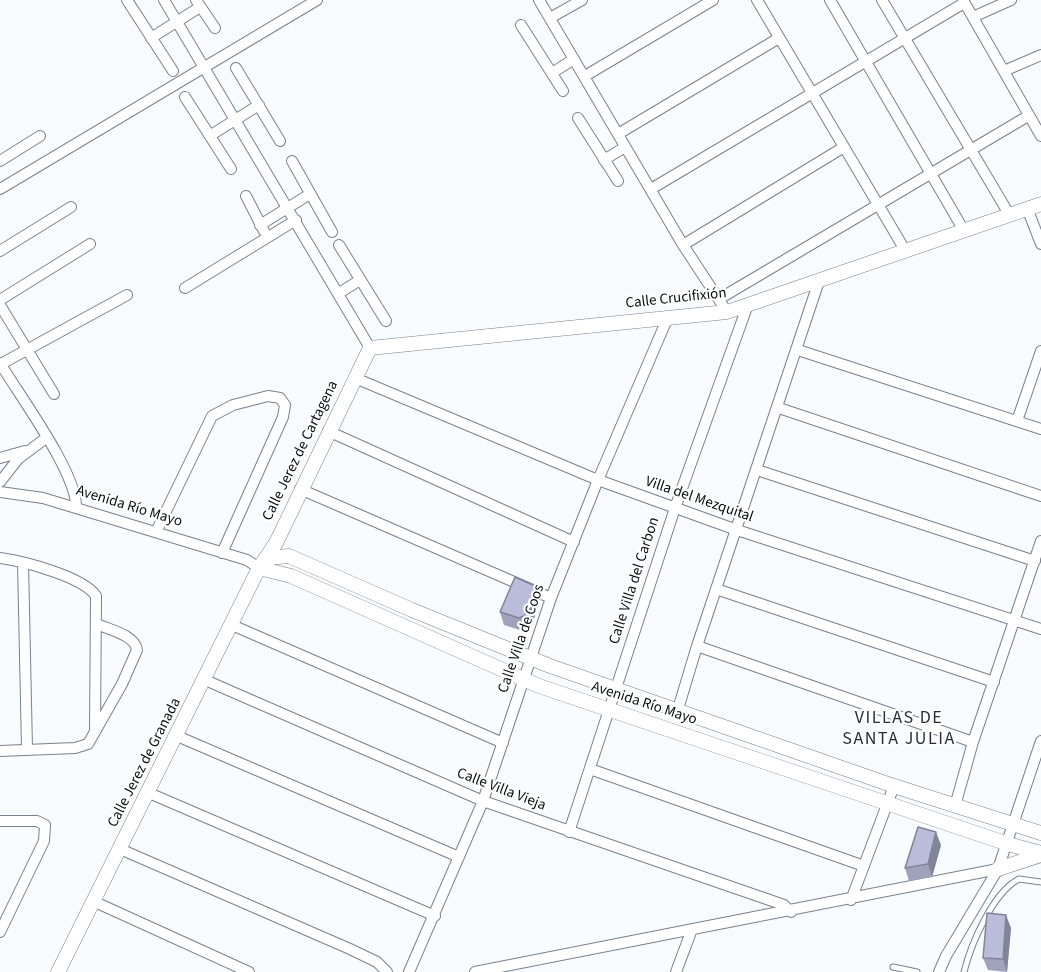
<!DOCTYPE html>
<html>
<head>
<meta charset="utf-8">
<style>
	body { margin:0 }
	canvas { display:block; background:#f8fbfe }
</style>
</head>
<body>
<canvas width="1041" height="972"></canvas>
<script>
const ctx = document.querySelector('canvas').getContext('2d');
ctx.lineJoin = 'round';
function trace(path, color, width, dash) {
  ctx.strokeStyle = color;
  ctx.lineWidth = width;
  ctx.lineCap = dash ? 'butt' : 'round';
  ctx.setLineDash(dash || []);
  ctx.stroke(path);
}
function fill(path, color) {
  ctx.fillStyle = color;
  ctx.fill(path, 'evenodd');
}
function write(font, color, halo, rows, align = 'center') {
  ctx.font = font + ' "Source Sans 3",sans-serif';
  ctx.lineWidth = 4.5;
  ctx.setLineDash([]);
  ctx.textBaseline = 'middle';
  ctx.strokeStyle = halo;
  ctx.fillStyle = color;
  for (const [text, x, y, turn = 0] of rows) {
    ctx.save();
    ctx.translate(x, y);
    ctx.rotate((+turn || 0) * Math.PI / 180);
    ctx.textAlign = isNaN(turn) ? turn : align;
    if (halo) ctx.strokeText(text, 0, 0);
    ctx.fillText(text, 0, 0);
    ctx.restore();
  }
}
const service = new Path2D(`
	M893,967l24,5
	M964,972c7,-28 29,-80 55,-93l22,3`);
const minor = new Path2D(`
	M127,0l46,71
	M164,0l206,348
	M196,0l19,28
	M539,0l144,245 44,67
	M757,0l148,250
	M830,0l133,229
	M882,0l127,214
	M963,0l78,136
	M973,17l38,-17
	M550,18l32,-18
	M521,25l42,66
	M151,38l49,-31
	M236,68l44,73
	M1004,71l37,-16
	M552,73l22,-14
	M585,76l128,-76
	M185,97l46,72
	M578,118l40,63
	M618,134l161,-96
	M211,135l48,-30
	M604,160l21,-13
	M0,161l40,-25
	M292,161l40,71
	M0,189l317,-189
	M651,189l313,-186
	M246,196l18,35
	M1027,208l14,36
	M260,225l50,-31
	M339,245l47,76
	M683,245l161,-98
	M0,251l71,-44
	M185,288l111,-68
	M339,293l21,-13
	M719,299l309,-183
	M0,300l90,-56
	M0,305l54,89
	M798,350l243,79
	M0,363c19,32 78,111 76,145
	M1,364l126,-69
	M355,378l243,102 139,50 304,99
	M779,408l262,88
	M1017,421l24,-70
	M328,431l246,111
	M0,458l25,-7
	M757,470l278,91
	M0,482l18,-23 28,-21
	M300,489l251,109
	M0,492l43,6 204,62 12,8
	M156,532l56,-116 21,-11 35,-9 12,2 5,7 -2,12 -61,136
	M0,558c23,3 84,19 96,38l-1,136
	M23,563l4,186
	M716,589l278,93
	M232,625l271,118
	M697,646l276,96
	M205,680l278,121 301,104 7,7
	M678,709l19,-63 122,-365
	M177,736l282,121
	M0,751l75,-3 13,-4 34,-60 15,-34c-2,-15 -27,-20 -40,-26
	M590,769l274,97
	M149,793l286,123
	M955,806l18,-64 68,-201
	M0,821h37l8,4 -1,16 -44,91
	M569,832l106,-324 72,-201
	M120,849l230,100 27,13 10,10
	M851,900l43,-114
	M95,902l154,70
	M409,972l74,-171 68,-203 47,-118 70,-163
	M475,972l523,-103
	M676,972l15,-40
	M939,972l7,-16 52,-87 43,-128`);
const tertiary = new Path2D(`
	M266,558l23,-2 123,54 138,56 344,120 147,47
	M259,568l32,8 248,110 469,158 33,9
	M998,869l43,-14
	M58,972l201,-404 17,-25 94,-195 357,-36 314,-108`);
const wall = new Path2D(`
	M540,599l-9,29 -8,3 -19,-6 -4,-13z
	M941,845l-9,32 -23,4 -4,-13z
	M1011,928l-4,44 -19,-2 -5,-12z`);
const shadedWall = new Path2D(`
	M535,586l5,13 -9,29 -5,-13z
	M936,832l5,13 -9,32 -4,-13z
	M1006,915l5,13 -4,44 -4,-13z`);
const building = new Path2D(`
	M515,577l20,9 -9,29 -7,3 -19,-6z
	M918,827l18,5 -8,32 -23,4z
	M987,913l19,2 -3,44 -20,-1z`);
const streetNames = [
	["Calle Crucifixión",676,299,-6],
	["Calle Jerez de Cartagena",301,451,-64],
	["Villa del Mezquital",699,500,19],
	["Avenida Río Mayo",129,507,17],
	["Calle Villa del Carbon",635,581,-72],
	["Calle Villa de Coos",522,639,-71],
	["Avenida Río Mayo",644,704,18],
	["Calle Jerez de Granada",145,763,-63],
	["Calle Villa Vieja",501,790,21]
];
const quarterNames = [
	["VILLAS DE",899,719],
	["SANTA JULIA",899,740]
];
trace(service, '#778290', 7);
trace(minor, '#778290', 12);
trace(tertiary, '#778290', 15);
trace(service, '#fff', 5);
trace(minor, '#fff', 10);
trace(tertiary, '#fff', 14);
fill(wall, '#a0a2bb');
fill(shadedWall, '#828498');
fill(building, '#babcd9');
trace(building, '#828498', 1.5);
write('15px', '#090d12', '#fff', streetNames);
ctx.letterSpacing = '1.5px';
write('18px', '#252e3a', '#fff', quarterNames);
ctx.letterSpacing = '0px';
</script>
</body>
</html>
